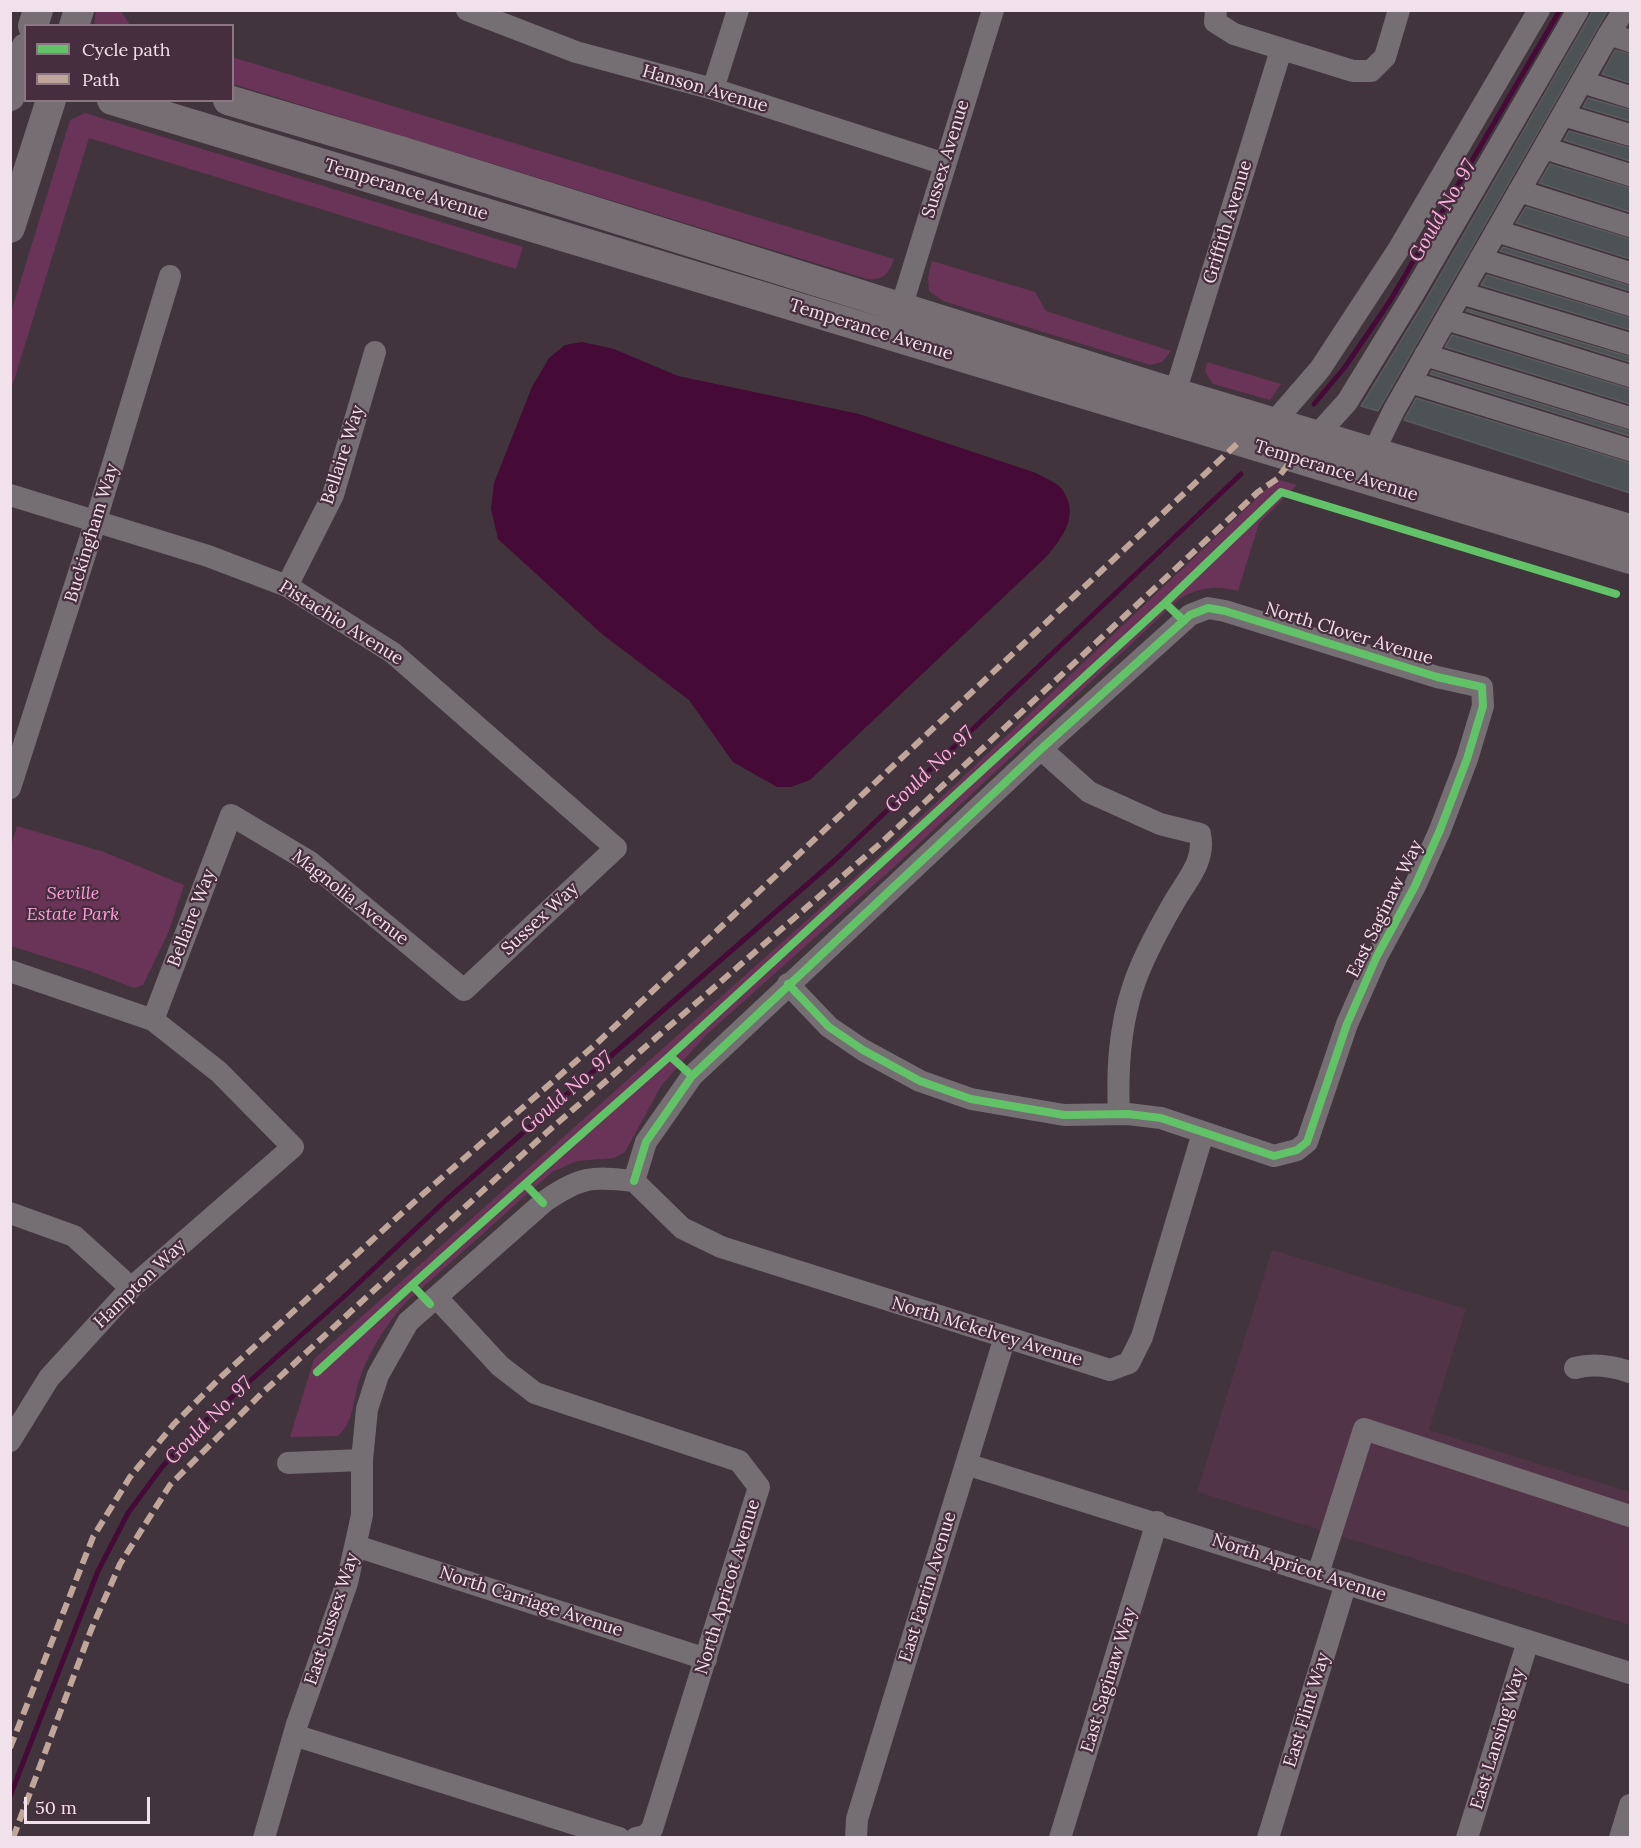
<!DOCTYPE html>
<html>
<head>
<meta charset="utf-8">
<style>
	body { margin:0 }
	#map { position:relative; width:1641px; height:1848px; overflow:hidden; background:#41343d; font-family:Lora,serif }
	canvas { display:block }
	.frame { position:absolute; inset:0; border:12px solid #f1e1ea; pointer-events:none }
	.legend { position:absolute; left:24px; top:24px; width:210px; height:78px; box-sizing:border-box; background:#472e3e; border:2px solid #8b7683; margin:0; padding:8px 10px; list-style:none; font-size:18px; color:#f1e1ea }
	.legend li { display:flex; align-items:center; gap:12px; height:30px }
	.legend b { width:30px; border:2px solid #8b7683 }
	.scale { position:absolute; left:24px; top:1797px; width:126px; height:27px; box-sizing:border-box; border:3px solid #f1e1ea; border-top:0; padding-left:8px; font-size:18px; line-height:21px; white-space:nowrap; color:#f1e1ea; -webkit-text-stroke:4px #472e3e; paint-order:stroke }
</style>
</head>
<body>
<div id="map">
<canvas width="1641" height="1848"></canvas>
<div class="frame"></div>
<ul class="legend">
<li><b style="height:8px;background:#61c268"></b>Cycle path</li>
<li><b style="height:8px;background:#c0a59a"></b>Path</li>
</ul>
<div class="scale">50 m</div>
</div>
<script>
const ctx = document.querySelector('canvas').getContext('2d');
ctx.lineJoin = 'round';
function fill(path, color) {
  ctx.fillStyle = color;
  ctx.fill(path, 'evenodd');
}
function trace(path, color, width, dash) {
  ctx.strokeStyle = color;
  ctx.lineWidth = width;
  ctx.lineCap = dash ? 'butt' : 'round';
  ctx.setLineDash(dash || []);
  ctx.stroke(path);
}
function write(font, color, halo, rows, align = 'center') {
  ctx.font = font + ' Lora,serif';
  ctx.lineWidth = 4.5;
  ctx.setLineDash([]);
  ctx.textBaseline = 'middle';
  ctx.strokeStyle = halo;
  ctx.fillStyle = color;
  for (const [text, x, y, turn = 0] of rows) {
    ctx.save();
    ctx.translate(x, y);
    ctx.rotate((+turn || 0) * Math.PI / 180);
    ctx.textAlign = isNaN(turn) ? turn : align;
    if (halo) ctx.strokeText(text, 0, 0);
    ctx.fillText(text, 0, 0);
    ctx.restore();
  }
}
const built = new Path2D(`
	M1272,1250l194,59 -37,121 201,62v133l-433,-133z`);
const green = new Path2D(`
	M96,10l25,1 9,14h-36z
	M232,57l662,202c-6,15 -9,21 -27,20l-634,-195z
	M85,113l438,134 -7,22 -427,-131 -78,252v-78l59,-192z
	M932,261l103,31 11,19 125,40 -9,11 -12,3 -207,-64 -14,-10 -1,-14z
	M1207,362l74,22 -11,16 -57,-16 -8,-12z
	M1277,479l20,6 -38,38 -21,68c-23,-6 -40,-4 -60,9l-284,267 -188,168 -45,51 -36,66 -11,6 -37,3 -25,11 -149,133c-19,23 -35,48 -44,76 -7,22 -4,39 -21,55l-48,1 24,-78 574,-511z
	M17,826l87,26 80,33 -15,46 -26,54 -9,3 -44,-17 -79,-25v-100z`);
const water = new Path2D(`
	M582,342l32,7 64,27 181,38 177,59c7,4 20,9 25,15 20,26 2,49 -15,69l-236,223 -19,7h-14l-44,-25 -44,-62 -87,-66 -104,-95 -7,-30 3,-26 38,-96 17,-29 16,-13z`);
const stream = new Path2D(`
	M1314,404l31,-37 45,-66 170,-291
	M10,1796l88,-225 30,-58 34,-46 41,-44 144,-129 99,-94 388,-339 407,-387`);
const building = new Path2D(`
	M1593,10h15l-230,401 -17,-5 63,-103z
	M1615,50l15,4v29l-28,-9z
	M1588,98l42,12v11l-47,-14z
	M1569,131l61,17v13l-66,-21z
	M1550,164l80,24v24l-91,-29z
	M1526,207l104,32v20l-114,-36z
	M1503,247l127,39v5l-130,-40z
	M1487,275l143,43v12l-149,-45z
	M1467,309l163,48v5l-164,-51z
	M1452,335l178,54v15l-185,-57z
	M1432,371l198,60v5l-200,-62z
	M1416,398l214,65v30l-226,-73z`);
const minor = new Path2D(`
	M467,10l109,42 137,37 232,75
	M1216,10l-1,12 19,12 119,37h18l14,-14 14,-47
	M1609,34l15,-24
	M1582,82l48,15
	M713,89l25,-79
	M1563,115l67,20
	M1544,148l86,27
	M1519,191l111,35
	M1496,231l134,42
	M1480,259l150,46
	M1461,293l169,51
	M901,308l92,-298
	M1446,319l184,57
	M1425,355l205,63
	M1410,382l220,68
	M1175,393l106,-343
	M1275,421l45,-52 78,-119 141,-240
	M1318,434l29,-32 65,-106 166,-286
	M1374,451l20,-41 215,-376 21,7
	M10,495l198,61 79,30 106,67 223,195 -152,142 -154,-128 -79,-47 -78,205
	M287,586l46,-91 42,-143
	M1041,749l48,43 71,32 40,10c6,28 -15,48 -27,70 -15,26 -31,55 -40,83 -14,42 -16,84 -14,127
	M10,788l86,-268 74,-244
	M10,971l143,49 66,52 74,75 -162,141 -82,90 -39,63
	M634,1181l12,-39 46,-66 349,-327 149,-134 18,-7 17,3 212,66 45,10 1,19 -16,53 -27,71 -25,56 -38,70 -30,68 -40,118 -10,8 -23,6 -113,-38 -33,-4 -64,1 -93,-16 -51,-18 -57,-31 -34,-23 -41,-43
	M634,1181l48,47 39,19 389,123 19,-7 13,-26 61,-204
	M10,1213l64,23 57,52
	M437,1298l63,68 35,27 204,68 20,26 -107,342 -7,7 -9,2
	M1575,1368c19,-5 37,-2 55,4
	M288,1463l74,-3
	M966,1464l664,209
	M356,1546l350,113
	M1318,1574l46,-145 266,87
	M294,1735l325,103
	M264,1838l33,-114 50,-141 15,-68v-55l5,-51 11,-34 30,-53 137,-121c35,-24 46,-25 89,-20
	M856,1838l1,-19 148,-482
	M1060,1838l97,-316
	M1268,1838l78,-255
	M1467,1838l61,-197
	M1620,1838l10,-33`);
const major = new Path2D(`
	M33,26l5,-16
	M74,26l5,-16
	M10,96l16,-48
	M112,100l1518,459
	M228,100l175,52 772,241 455,136
	M10,228l41,-128`);
const quiet = new Path2D(`
	M10,1748l83,-211 37,-60 44,-53 48,-48 201,-182 173,-150 643,-602
	M13,1838l78,-208 29,-66 50,-79 89,-89 125,-115 162,-148 336,-291 376,-350 19,-13 16,-21`);
const cycleway = new Path2D(`
	M1184,621l-19,-18 116,-111 335,102
	M692,1076l-22,-20 495,-453
	M634,1181l12,-39 46,-66 349,-327 149,-134 18,-7 17,3 212,66 45,10 1,19 -16,53 -27,71 -25,56 -38,70 -30,68 -40,118 -10,8 -23,6 -113,-38 -33,-4 -64,1 -93,-16 -51,-18 -57,-31 -34,-23 -41,-43
	M543,1203l-18,-19 145,-128
	M430,1304l-18,-19 113,-101
	M317,1372l95,-87`);
const streetNames = [
	["Hanson Avenue",705,89,16],
	["Sussex Avenue",946,159,-73],
	["Temperance Avenue",406,190,17],
	["Griffith Avenue",1228,222,-73],
	["Temperance Avenue",871,330,17],
	["Bellaire Way",343,455,-72],
	["Temperance Avenue",1336,471,17],
	["Buckingham Way",92,533,-73],
	["Pistachio Avenue",341,623,32],
	["North Clover Avenue",1349,634,17],
	["Magnolia Avenue",350,898,38],
	["East Saginaw Way",1385,909,-64],
	["Bellaire Way",192,918,-69],
	["Sussex Way",540,919,-43],
	["Hampton Way",140,1284,-44],
	["North Mckelvey Avenue",987,1332,17],
	["North Apricot Avenue",1299,1568,18],
	["North Apricot Avenue",728,1587,-73],
	["East Farrin Avenue",928,1587,-73],
	["North Carriage Avenue",531,1602,18],
	["East Sussex Way",332,1619,-72],
	["East Saginaw Way",1109,1680,-73],
	["East Flint Way",1307,1710,-73],
	["East Lansing Way",1498,1739,-73]
];
const parkNames = [
	["Seville",73,894],
	["Estate Park",73,915]
];
const waterNames = [
	["Gould No. 97",1443,211,-60],
	["Gould No. 97",930,770,-44],
	["Gould No. 97",567,1093,-41],
	["Gould No. 97",209,1421,-45]
];
fill(built, '#513447');
fill(green, '#693457');
fill(water, '#450a35');
trace(stream, '#450a35', 5);
fill(building, '#4d5354');
trace(building, '#5b5a5c', 1.5);
trace(minor, '#756e73', 22);
trace(major, '#776e74', 30);
trace(quiet, '#c0a59a', 6, [12, 6]);
trace(cycleway, '#61c268', 8);
write('18px', '#f1e1ea', '#472e3e', streetNames);
write('italic 18px', '#fd9dd9', '#472e3e', parkNames);
write('italic 20px', '#fdb0df', '#472e3e', waterNames);
</script>
</body>
</html>
